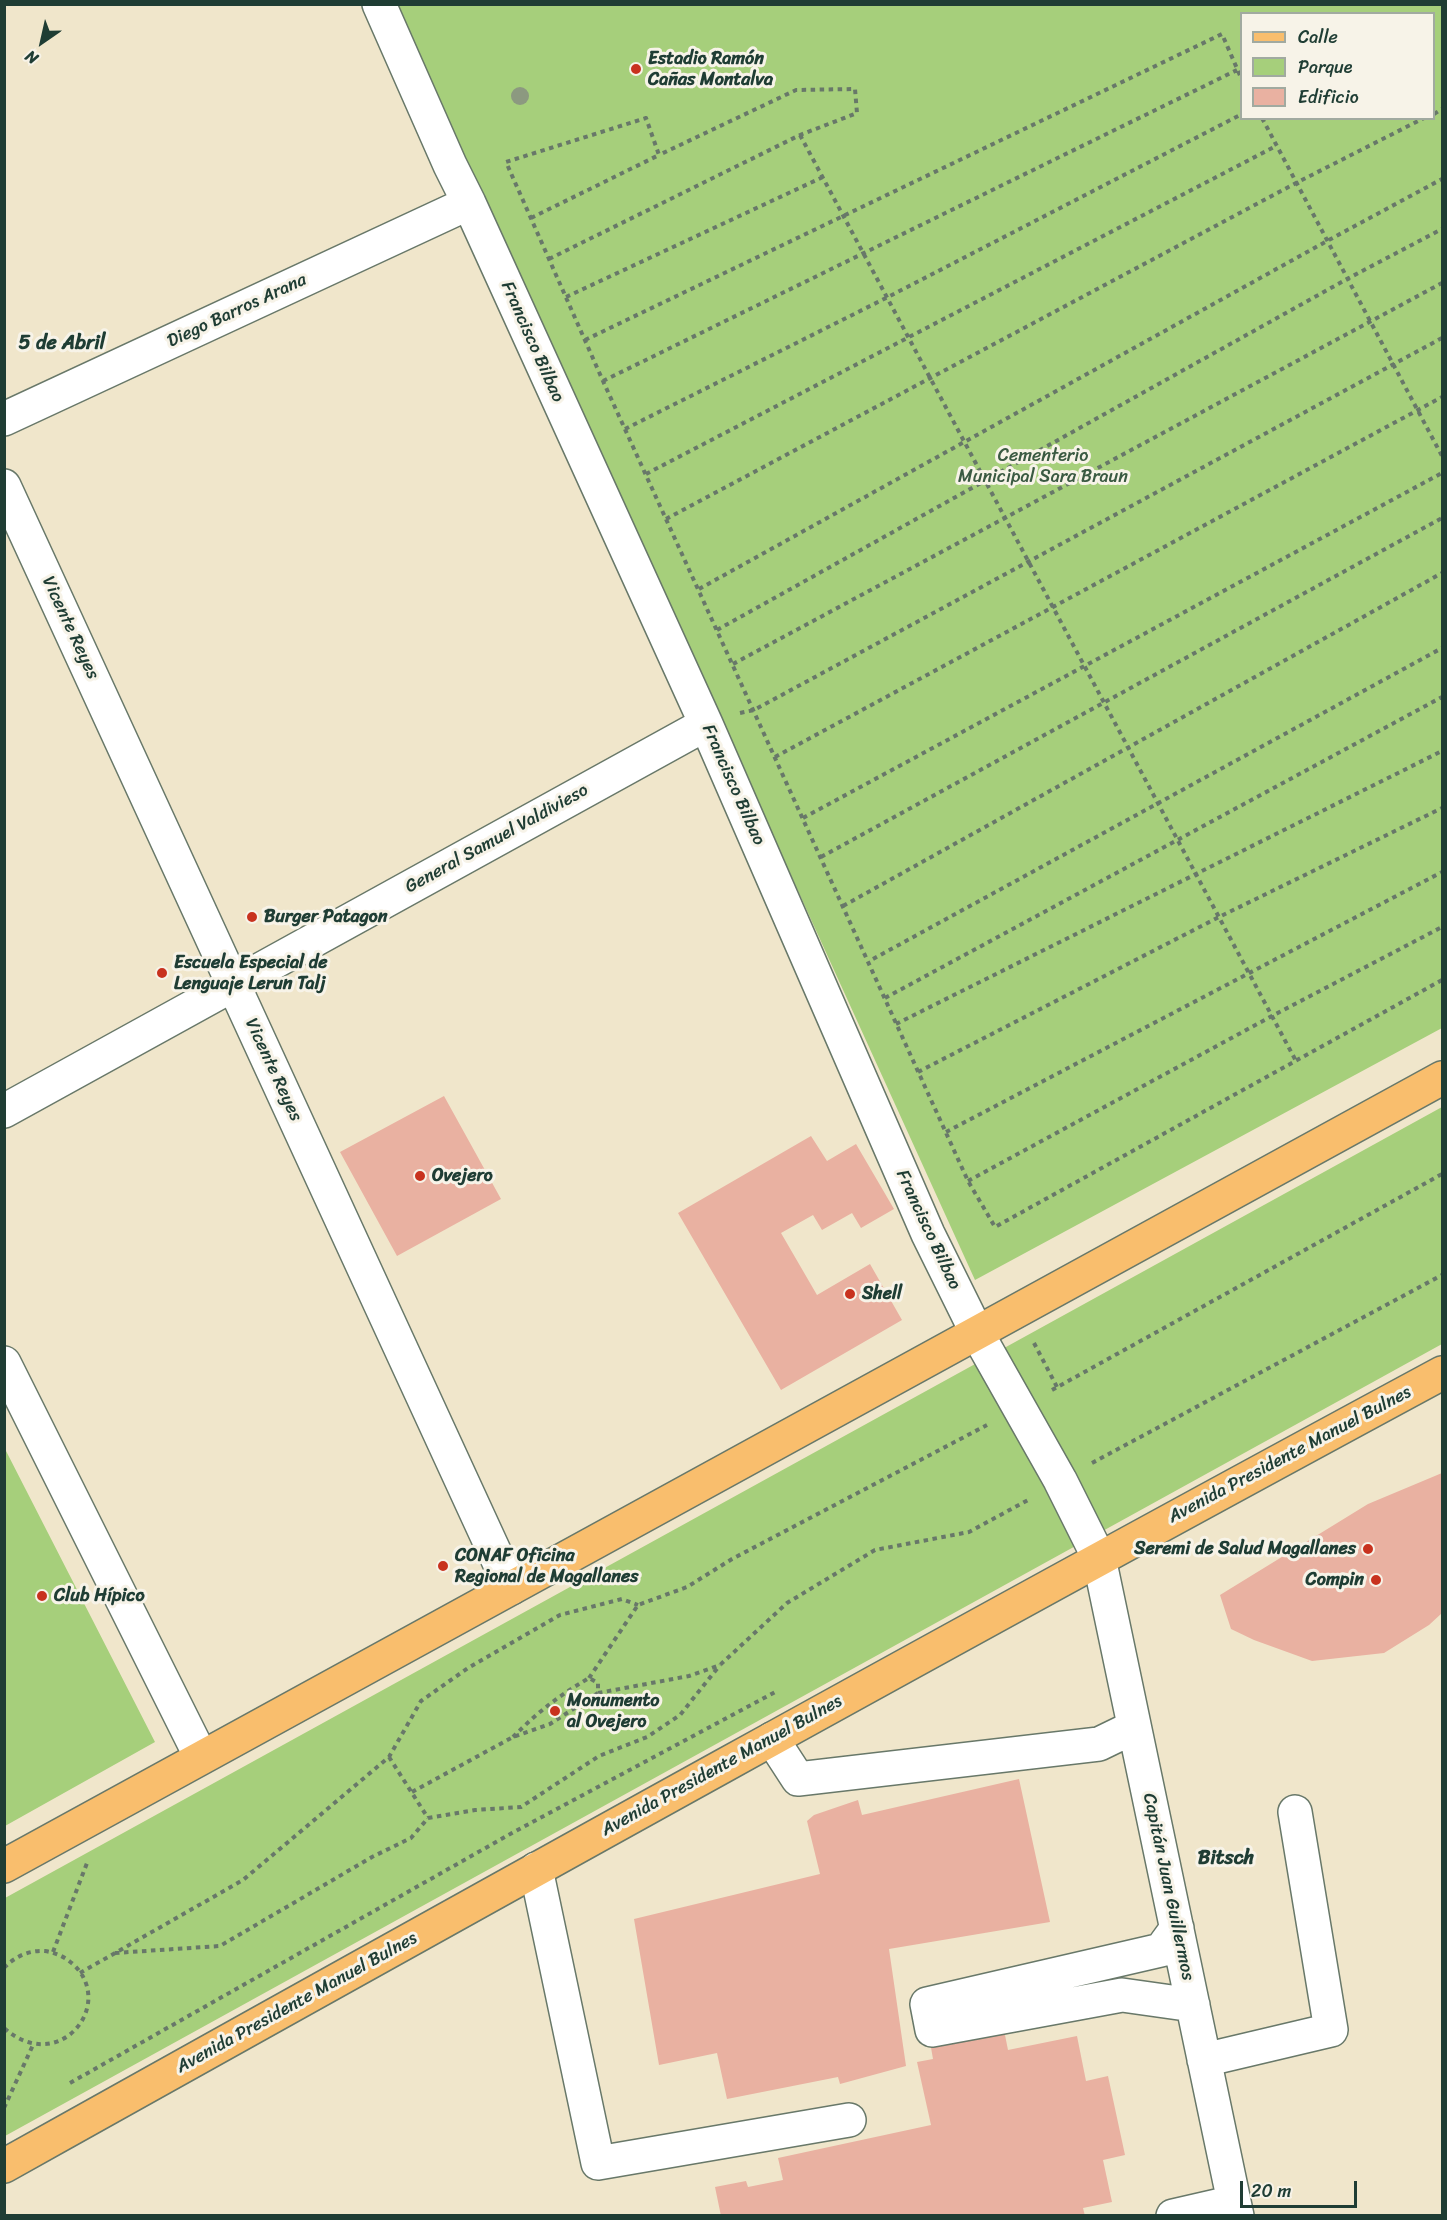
<!DOCTYPE html>
<html>
<head>
<meta charset="utf-8">
<style>
	body { margin:0 }
	#map { position:relative; width:1447px; height:2220px; overflow:hidden; background:#f0e6cb; font-family:Sriracha,sans-serif }
	canvas { display:block }
	.frame { position:absolute; inset:0; border:6px solid #1f3d34; pointer-events:none }
	.legend { position:absolute; left:1240px; top:12px; width:195px; height:108px; box-sizing:border-box; background:#f7f3e8; border:2px solid #a1aaa0; margin:0; padding:8px 10px; list-style:none; font-size:18px; color:#1f3d34 }
	.legend li { display:flex; align-items:center; gap:12px; height:30px }
	.legend b { width:30px; border:2px solid #a1aaa0 }
	.north { position:absolute; left:12px; top:12px; width:60px; height:60px; -webkit-text-stroke:4px #f7f3e8; paint-order:stroke; rotate:214deg; font-size:16px; font-weight:700; line-height:24px; text-align:center; color:#1f3d34 }
	.north::after { content:''; display:block; margin:auto; width:21px; height:27px; background:#1f3d34; clip-path:polygon(50% 0,100% 100%,50% 72%,0 100%) }
	.scale { position:absolute; left:1240px; top:2181px; width:117px; height:27px; box-sizing:border-box; border:3px solid #1f3d34; border-top:0; padding-left:8px; font-size:18px; line-height:21px; white-space:nowrap; color:#1f3d34; -webkit-text-stroke:4px #f7f3e8; paint-order:stroke }
</style>
</head>
<body>
<div id="map">
<canvas width="1447" height="2220"></canvas>
<div class="frame"></div>
<ul class="legend">
<li><b style="height:8px;background:#f9be6d"></b>Calle</li>
<li><b style="height:16px;background:#a6cf7b"></b>Parque</li>
<li><b style="height:16px;background:#e9b1a1"></b>Edificio</li>
</ul>
<div class="north">N</div>
<div class="scale">20 m</div>
</div>
<script>
const ctx = document.querySelector('canvas').getContext('2d');
ctx.lineJoin = 'round';
function fill(path, color) {
  ctx.fillStyle = color;
  ctx.fill(path, 'evenodd');
}
function trace(path, color, width, dash) {
  ctx.strokeStyle = color;
  ctx.lineWidth = width;
  ctx.lineCap = dash ? 'butt' : 'round';
  ctx.setLineDash(dash || []);
  ctx.stroke(path);
}
function write(font, color, halo, rows, align = 'center') {
  ctx.font = font + ' Sriracha,sans-serif';
  ctx.lineWidth = 6;
  ctx.setLineDash([]);
  ctx.textBaseline = 'middle';
  ctx.strokeStyle = halo;
  ctx.fillStyle = color;
  for (const [text, x, y, turn = 0] of rows) {
    ctx.save();
    ctx.translate(x, y);
    ctx.rotate((+turn || 0) * Math.PI / 180);
    ctx.textAlign = isNaN(turn) ? turn : align;
    if (halo) ctx.strokeText(text, 0, 0);
    ctx.fillText(text, 0, 0);
    ctx.restore();
  }
}
const green = new Path2D(`
	M395,5h1047v1023l-467,252zM1242,14h192v104h-192z
	M1442,1107v237l-1437,792v-238z
	M5,1449l150,293 -150,84h-1z`);
const building = new Path2D(`
	M444,1096l57,103 -104,57 -57,-104z
	M811,1136l16,25 29,-17 38,65 -33,19 -9,-15 -30,17 -9,-15 -32,18 36,62 53,-31 32,56 -121,70 -103,-177z
	M1442,1473v140l-13,12 -45,28 -72,8 -58,-21 -23,-11 -11,-34 148,-91z
	M1019,1779l31,143 -161,27 17,117 -66,18 -2,-7 -111,22 -10,-46 -58,12 -25,-146 186,-45 -13,-53 7,-6 44,-15 4,15z
	M1002,2020l6,30 69,-14 9,45 22,-5 17,79 -22,5 9,42 -29,6 2,8h-364l-6,-29 31,-6 2,6 35,-7 -5,-22 153,-33 -14,-63 16,-3 -4,-23z`);
const path = new Path2D(`
	M1434,114l8,-5
	M1262,118l180,338
	M800,135l496,926
	M531,218l128,-63 -13,-37 -140,44 97,219 365,800 27,46 447,-247
	M549,259l251,-124 57,-22 -2,-24 -59,1 -137,65
	M566,297l257,-120
	M585,340l637,-306 20,46
	M603,381l634,-311
	M625,429l261,-131 356,-184
	M646,474l630,-328
	M666,519l630,-336 128,-65
	M699,589l628,-348 115,-62
	M717,630l630,-351 95,-50
	M733,664l709,-381
	M740,713l14,-3 688,-372
	M775,757l667,-360
	M803,818l639,-345
	M821,857l621,-339
	M843,906l599,-333
	M873,959l569,-311
	M885,998l557,-301
	M896,1024l546,-273
	M918,1072l301,-155 223,-109
	M946,1132l496,-260
	M968,1181l304,-165 170,-89
	M1034,1343l23,44
	M1052,1390l390,-216
	M1092,1463l350,-188
	M589,1678l49,-73 49,-18 45,-28 255,-134
	M598,1693l91,-17 31,-11 67,-62 88,-53 94,-18 59,-32
	M389,1757l39,61
	M412,1792l101,-55 37,-13 48,-31v-10l-9,-5c-32,19 -50,33 -76,59
	M53,1952l34,-89
	M115,1953l105,-7 152,-89 39,-19 17,-20 47,-8 46,-3 78,-51 48,-19 33,-22 40,-50
	M4,1968c11,-12 26,-18 41,-17 12,2 20,6 29,14 42,41 -16,111 -70,63
	M80,1973l163,-93 146,-123 32,-56 47,-33 92,-53 62,-16 16,6
	M70,2083l442,-250 265,-142
	M4,2108l29,-63`);
const minor = new Path2D(`
	M379,4l71,161 19,38 237,521 222,510 49,99 83,147 39,78 138,658
	M4,419l465,-216
	M4,486l507,1102
	M4,1111l702,-387
	M4,1363l197,394
	M772,1739l26,40 301,-35 35,-17
	M536,1869l62,294 251,-43
	M1177,1928l-16,22 -234,54 5,26 190,-35 71,10
	M1204,2060l127,-30 -36,-218
	M1173,2216l61,-14`);
const major = new Path2D(`
	M4,1866l1438,-788
	M4,2166c478,-267 956,-533 1438,-793`);
const trees = [
	[520,96]
];
const markers = [
	[636,69,6,"#c8321e"],
	[252,917,6,"#c8321e"],
	[162,973,6,"#c8321e"],
	[420,1176,6,"#c8321e"],
	[850,1294,6,"#c8321e"],
	[1368,1549,6,"#c8321e"],
	[443,1566,6,"#c8321e"],
	[1376,1580,6,"#c8321e"],
	[42,1596,6,"#c8321e"],
	[555,1711,6,"#c8321e"]
];
const poiNames = [
	["Estadio Ramón",648,59],
	["Cañas Montalva",648,80],
	["Burger Patagon",264,917],
	["Escuela Especial de",174,963],
	["Lenguaje Lerun Talj",174,984],
	["Ovejero",432,1176],
	["Shell",862,1294],
	["Seremi de Salud Magallanes",1356,1549,"right"],
	["CONAF Oficina",455,1556],
	["Regional de Magallanes",455,1577],
	["Compin",1364,1580,"right"],
	["Club Hípico",54,1596],
	["Monumento",567,1701],
	["al Ovejero",567,1722]
];
const streetNames = [
	["Diego Barros Arana",237,311,-25],
	["Francisco Bilbao",532,342,66],
	["Vicente Reyes",70,628,65],
	["Francisco Bilbao",733,785,66],
	["General Samuel Valdivieso",497,839,-29],
	["Vicente Reyes",273,1070,65],
	["Francisco Bilbao",928,1230,65],
	["Avenida Presidente Manuel Bulnes",1290,1455,-28],
	["Avenida Presidente Manuel Bulnes",722,1766,-29],
	["Capitán Juan Guillermos",1168,1887,78],
	["Avenida Presidente Manuel Bulnes",297,2003,-29]
];
const parkNames = [
	["Cementerio",1043,456],
	["Municipal Sara Braun",1043,477]
];
const neighbourhoodNames = [
	["5 de Abril",62,344],
	["Bitsch",1226,1859]
];
fill(green, '#a6cf7b');
fill(building, '#e9b1a1');
trace(minor, '#687869', 36);
trace(major, '#687869', 36);
trace(path, '#687869', 4, [4.5, 4.5]);
trace(minor, '#fff', 33);
trace(major, '#f9be6d', 33);
ctx.fillStyle = '#8c9980';
for (const [x, y] of trees) {
  ctx.beginPath();
  ctx.arc(x, y, 9, 0, 2 * Math.PI);
  ctx.fill();
}
for (const [x, y, r, color] of markers) {
  const dot = new Path2D();
  dot.arc(x, y, r, 0, 2 * Math.PI);
  ctx.fillStyle = color;
  ctx.fill(dot);
  trace(dot, '#f7f3e8', 2);
}
write('bold 18px', '#1f3d34', '#f7f3e8', poiNames, 'left');
write('18px', '#1f3d34', '#f7f3e8', streetNames);
write('18px', '#3a5a42', '#f7f3e8', parkNames);
write('bold 20px', '#1f3d34', '#f7f3e8', neighbourhoodNames);
</script>
</body>
</html>
